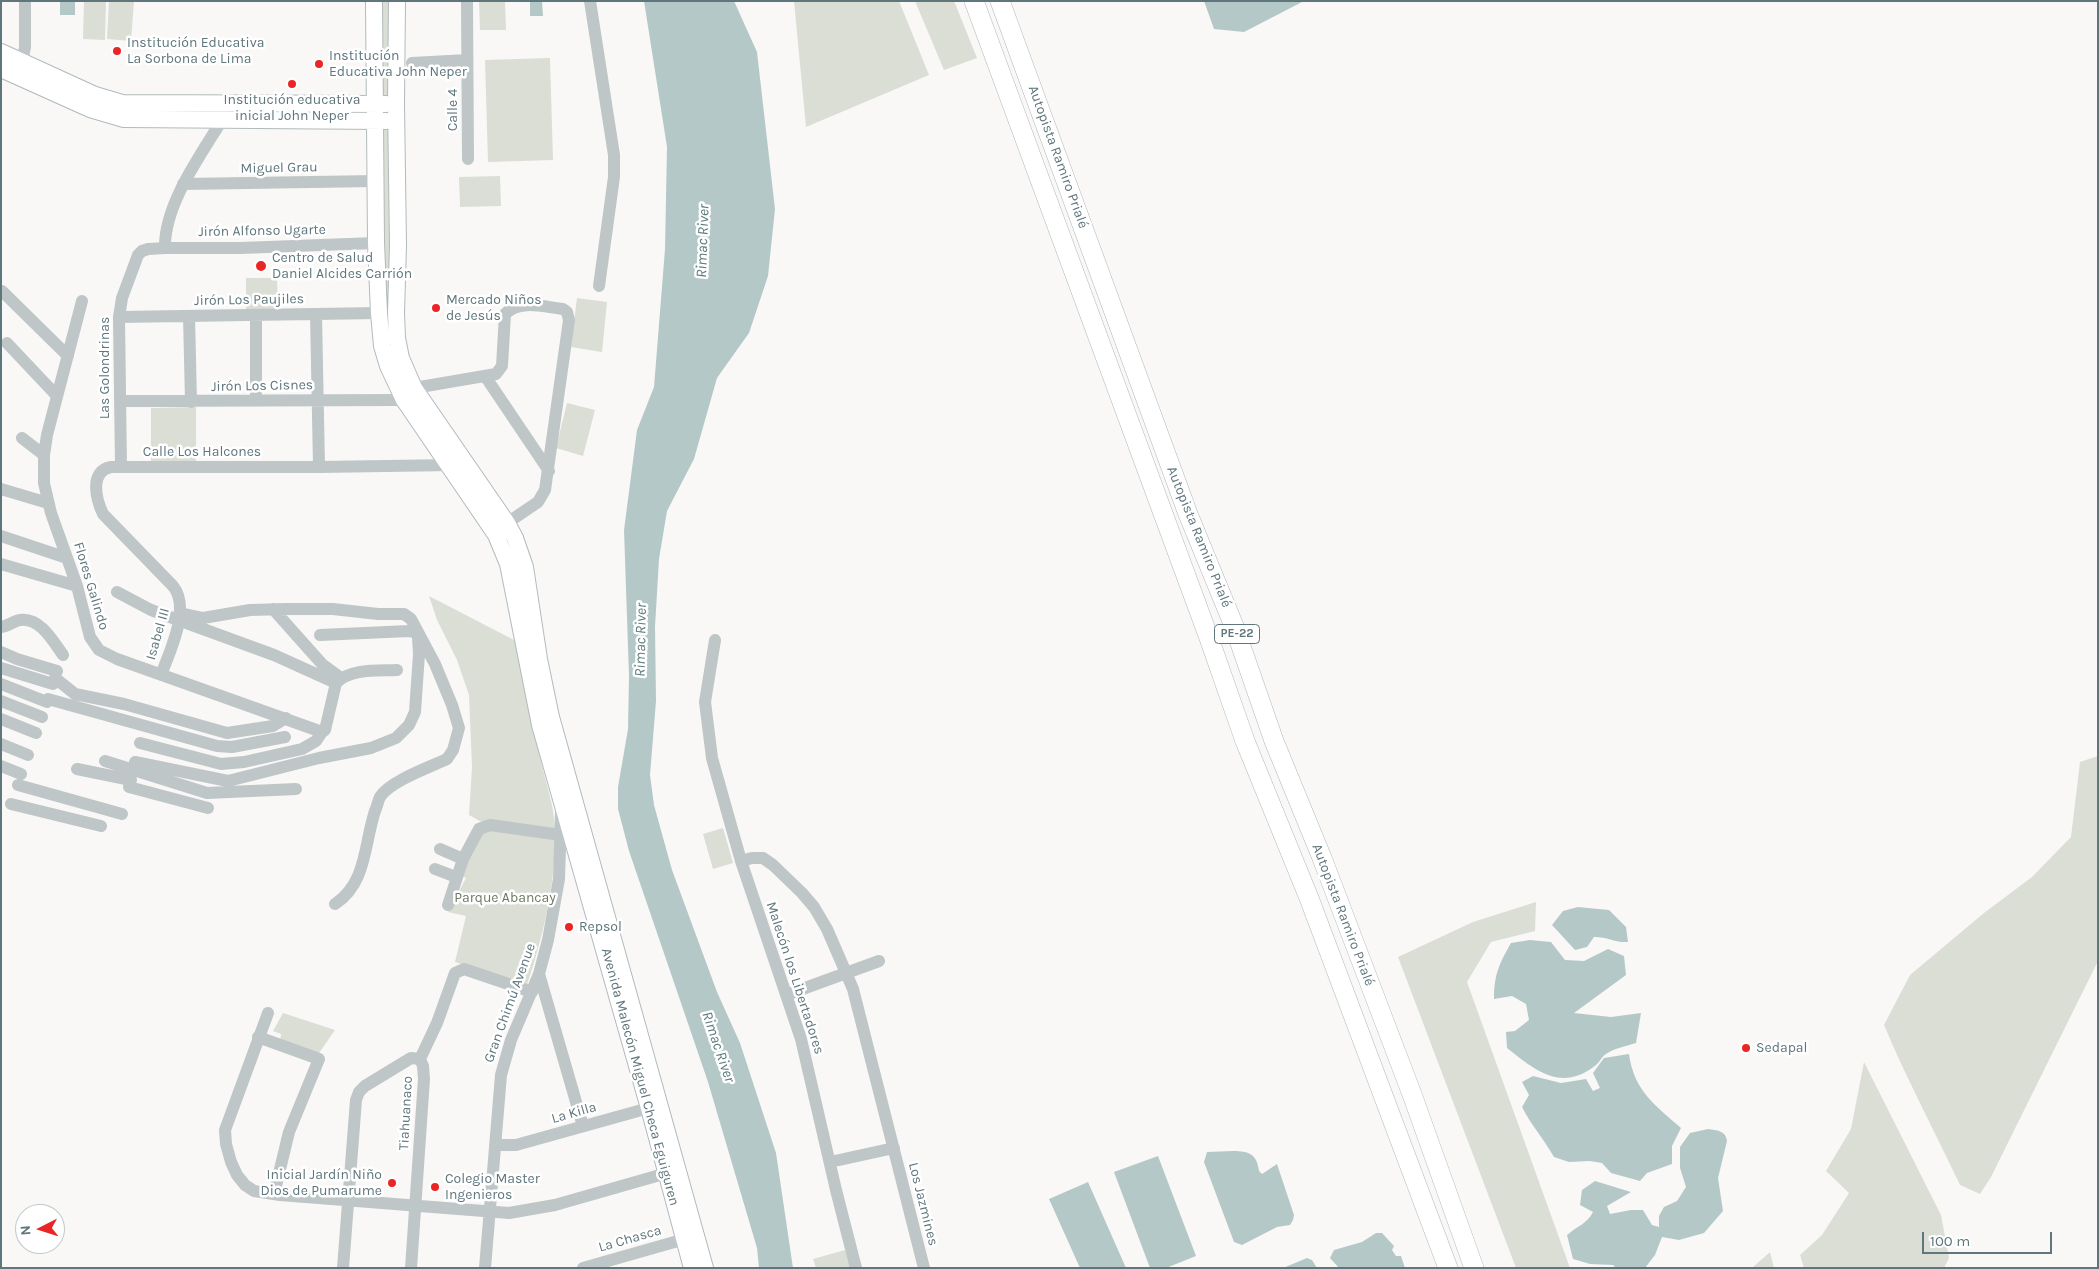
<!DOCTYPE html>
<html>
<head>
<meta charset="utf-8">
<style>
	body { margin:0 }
	#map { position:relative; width:2099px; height:1269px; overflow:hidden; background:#f9f8f6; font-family:Karla,sans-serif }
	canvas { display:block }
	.frame { position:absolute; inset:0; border:2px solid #5e767c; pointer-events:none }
	.north { position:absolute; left:15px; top:1204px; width:50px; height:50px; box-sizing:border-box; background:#fff; border:1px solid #bfc8cb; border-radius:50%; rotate:265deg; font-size:14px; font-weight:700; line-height:20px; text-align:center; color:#5e767c }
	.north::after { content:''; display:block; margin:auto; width:18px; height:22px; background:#ea2525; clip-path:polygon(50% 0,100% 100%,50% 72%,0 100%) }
	.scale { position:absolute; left:1922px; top:1232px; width:130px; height:22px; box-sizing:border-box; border:2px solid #5e767c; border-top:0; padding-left:6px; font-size:15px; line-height:18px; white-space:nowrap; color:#5e767c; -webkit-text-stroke:4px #fff; paint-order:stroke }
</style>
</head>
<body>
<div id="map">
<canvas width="2099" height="1269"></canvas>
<div class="frame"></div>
<div class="north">N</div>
<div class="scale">100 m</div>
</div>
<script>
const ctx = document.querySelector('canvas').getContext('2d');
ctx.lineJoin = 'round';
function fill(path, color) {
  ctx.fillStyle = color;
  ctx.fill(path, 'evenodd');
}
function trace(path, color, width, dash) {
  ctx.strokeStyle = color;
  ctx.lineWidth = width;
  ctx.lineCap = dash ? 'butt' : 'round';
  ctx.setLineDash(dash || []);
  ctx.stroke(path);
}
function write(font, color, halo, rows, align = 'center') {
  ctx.font = font + ' Karla,sans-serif';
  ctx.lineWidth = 5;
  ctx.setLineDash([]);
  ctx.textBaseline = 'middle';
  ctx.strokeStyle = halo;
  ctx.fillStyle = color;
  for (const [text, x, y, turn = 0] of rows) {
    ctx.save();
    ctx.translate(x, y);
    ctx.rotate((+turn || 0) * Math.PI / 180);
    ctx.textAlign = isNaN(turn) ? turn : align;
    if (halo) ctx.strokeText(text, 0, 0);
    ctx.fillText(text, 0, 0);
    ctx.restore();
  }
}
const green = new Path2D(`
	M84,1h22l-1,39 -22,-1z
	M109,1h25l-3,40 -24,-2z
	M378,1h14l-2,93 -5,3 -4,-2z
	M479,1h26l1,29h-26z
	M794,1h105l30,74 -123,52z
	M915,1h39l23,57 -33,12z
	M550,58l3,102 -65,2 -3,-102z
	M384,125l9,5 -5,224 -9,-226z
	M500,176l1,30 -41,1 -1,-30z
	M246,278h31l1,31h-32z
	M577,298l30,4 -5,50 -31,-5z
	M567,403l28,7 -12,46 -27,-8z
	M196,407v56l-45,1v-56z
	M429,596l87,45c7,39 15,78 24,116 5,25 15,49 15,75 1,52 -12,104 -28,153l-72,-23 11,-46 -18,-4 18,-34 -5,-2 24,-52 -16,-9 3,-48 -3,-72 -12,-35 -20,-40z
	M2098,756v205l-107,216 -11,17 -20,-9c-25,-53 -53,-105 -76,-160l26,-50 74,-62 48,-36 39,-40 9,-75z
	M723,828l10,35 -20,6 -10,-35z
	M1536,902l-1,29 -44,11 -24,40 103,286h-54l-118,-311 75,-35z
	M283,1013l52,17 -18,26 -37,-13 1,-9 -8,-3z
	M1864,1062l77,153 8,43 -5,10h-140l-4,-13 22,-20 27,-42 -23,-22 25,-42z
	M845,1250l6,18h-35l-3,-9z
	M1770,1252l4,16h-22z`);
const water = new Path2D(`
	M60,1h15v14h-15z
	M530,1h12l1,15h-13z
	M644,1h90l23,51 18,157 -7,67 -19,57 -32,45 -23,81 -27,52 -8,48 -4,68 1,74 -6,74 4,30 18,65 45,122 23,51 36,110 17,115h-34l-2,-20 -49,-166 -79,-231 -11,-42v-22l10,-58 1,-53 -5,-146 13,-100 17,-43 11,-138 2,-102z
	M1204,1h100l-60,31 -30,-3z
	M1578,907l31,3 17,17 2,15c-13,1 -20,-5 -34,-5l-7,10 -12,3 -23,-25 11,-14z
	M1530,940l21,2 14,18 19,1 24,-12 16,7 2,19 -52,38 37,4 30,-4 -5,30c-9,3 -22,5 -30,11 -4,2 -6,8 -10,11 -35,28 -61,5 -89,-17l-1,-16 9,-1 14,-11 -3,-16 -14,-8 -18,3c0,-24 5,-35 17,-56z
	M1629,1054c5,37 26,51 52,74l-9,18v18l-25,9 -7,8 -29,-8 -9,-10 -12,-2 -21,1 -15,-5c-10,-18 -23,-32 -32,-50l7,-12 -7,-13 11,-6 28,7 25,-4 7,12 7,-3 -7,-15 11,-15z
	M1708,1129c9,1 18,2 19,12l-9,37 5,33 -19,22 -25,7 -17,-3 -7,18 -10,13h-29l-3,-3 -23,-1 -17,-5 -6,-24c9,-8 21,-12 26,-23l-13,-7 2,-15 13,-9 36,11 -24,14 3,8 21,-4h12l9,15 7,2v-11l5,-9 13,-6 9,-14 -6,-19v-21l10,-14z
	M1233,1151c16,0 24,3 26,20l3,3 15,-10 17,51 -1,5 -3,5 -13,2 -35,18 -8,-3 -30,-80 3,-10z
	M1158,1156l38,100 -30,12h-16l-36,-96z
	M1088,1182l38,86h-46l-31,-69z
	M1376,1233h6l12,13 -2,4 4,6h5l4,12h-66l-9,-10 4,-8 28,-8z
	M1307,1258l5,2 5,8h-34z`);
const minor = new Path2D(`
	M467,1l1,158
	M590,1l24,154v22l-15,109
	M412,63l55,-3
	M21,68l4,-21v-46
	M183,184l193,-3
	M165,248c-1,-43 35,-92 57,-128l2,-8
	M2,291l66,65
	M82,301l-35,134 -3,20v28l7,30 26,73 13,51 9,13 18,9 205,73 3,-2 11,-47c15,-15 42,-12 61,-13
	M316,314l3,153
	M256,315v86
	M189,316l2,86
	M119,317l260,-4
	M7,343l50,53
	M485,376l64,95
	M414,388l82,-14 6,-8 3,-52c15,-15 39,-7 58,-5l4,3 2,8 -24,170 -7,12 -31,21
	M120,401l284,-1
	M22,438l22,17
	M121,467l-2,-150 3,-19 16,-43 4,-4 6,-2 17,-1h75l136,-5
	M1,489l47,14
	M1,536l66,22
	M1,564l76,22
	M117,592l34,18 123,45 62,28
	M273,609l49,55 19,14
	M180,613l23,5 47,-8 37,-1h46l45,5h26l7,5 24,45 17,41 7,23 -6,22 -6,9c-17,8 -57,22 -67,38 -2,4 -3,10 -5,14 -11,33 -8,72 -40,93
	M1,627c7,-1 13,-6 19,-7 20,-3 33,21 43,35
	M320,635l89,-4 8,2
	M715,640l-10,62 7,56 29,103 60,178 35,151 20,78
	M1,652l16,7 40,12
	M1,668l52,16
	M161,675c9,-24 30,-67 12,-89l-70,-72c-7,-15 -14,-43 8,-47h208l135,-2
	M55,678l20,16 49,10 103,29 46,-7 13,-8
	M1,684l46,18
	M48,699l169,47 15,1 53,-10
	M1,701l41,16
	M1,719l35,14
	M140,743l81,21 23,-2 58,-13 14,-8 6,-9
	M1,744l27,11
	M105,761l102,32 89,-4
	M135,762l93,19 91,-23 52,-10 25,-10 13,-13 6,-13 4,-58 -1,-16
	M1,766l20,8
	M77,769l54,11
	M18,785l104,29
	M129,787l79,21
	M11,804l90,22
	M440,849l23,10
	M741,861l11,-3h11l10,7 29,28 12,14 13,22 26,60 71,279
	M435,869l21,8
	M448,905l15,-46 16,-30 11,-4 71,10
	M539,974l44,152
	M786,995l93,-34
	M268,1013l-43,117 1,14 5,18 6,13 8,10 9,6 26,4 229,18 46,-8 112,-32
	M258,1037l61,22 -30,73 -15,62
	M495,1145h21l140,-39
	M830,1162l64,-14
	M343,1268l13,-168 3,-8 6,-6 46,-28 9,1
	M411,1268l13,-189 -1,-13 -3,-7 17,-36 18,-50 9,-4 68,23
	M485,1268l16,-193 10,-35 28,-66 9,-34 11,-61 2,-66
	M583,1268l102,-29`);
const major = new Path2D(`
	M374,1l2,242 3,70 3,33 6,20 16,34 92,135 12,29 32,161 109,383 43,160
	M397,1l-1,103 2,141 -2,68 1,25 4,20 13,30 93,135 8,15 10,29 14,92 12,58 154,551
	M1,52l94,43 27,8 264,1
	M1,69l89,40 34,10 262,2`);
const highway = new Path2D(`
	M974,1l235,637 36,103 64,157 139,370
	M1000,1l188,513 46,112 40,115 48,117 91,239 61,171`);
const markers = [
	[117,51,5,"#ea2525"],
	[319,64,5,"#ea2525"],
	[292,84,5,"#ea2525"],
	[261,266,6,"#ea2525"],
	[436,308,5,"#ea2525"],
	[569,927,5,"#ea2525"],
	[1746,1048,5,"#ea2525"],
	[392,1183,5,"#ea2525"],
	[435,1187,5,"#ea2525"]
];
const shields = [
	[1237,634,45]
];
const shieldNames = [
	["PE-22",1237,634]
];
const poiNames = [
	["Institución Educativa",127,43],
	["La Sorbona de Lima",127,59],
	["Institución",329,56],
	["Educativa John Neper",329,72],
	["Institución educativa",292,100,"center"],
	["inicial John Neper",292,116,"center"],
	["Centro de Salud",272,258],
	["Daniel Alcides Carrión",272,274],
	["Mercado Niños",446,300],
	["de Jesús",446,316],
	["Repsol",579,927],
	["Sedapal",1756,1048],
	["Inicial Jardín Niño",382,1175,"right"],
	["Dios de Pumarume",382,1191,"right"],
	["Colegio Master",445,1179],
	["Ingenieros",445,1195]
];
const streetNames = [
	["Calle 4",453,110,-90],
	["Autopista Ramiro Prialé",1058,157,70],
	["Miguel Grau",279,168,-1],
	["Jirón Alfonso Ugarte",262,231,-1],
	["Jirón Los Paujiles",249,300,-1],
	["Las Golondrinas",105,368,-90],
	["Jirón Los Cisnes",262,386,-1],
	["Calle Los Halcones",202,452],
	["Autopista Ramiro Prialé",1199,537,68],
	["Flores Galindo",91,586,73],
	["Isabel III",158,634,-74],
	["Autopista Ramiro Prialé",1343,915,69],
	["Malecón los Libertadores",795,978,72],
	["Gran Chimú Avenue",510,1003,-70],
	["Avenida Malecón Miguel Checa Eguiguren",640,1077,75],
	["Tiahuanaco",406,1113,-87],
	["La Killa",574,1113,-16],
	["Los Jazmines",923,1204,76],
	["La Chasca",630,1239,-16]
];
const parkNames = [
	["Parque Abancay",505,898]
];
const waterNames = [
	["Rimac River",703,241,-88],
	["Rimac River",641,640,-89],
	["Rimac River",718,1047,71]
];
fill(green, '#daded5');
fill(water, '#b5c8c8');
trace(major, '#b2babc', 18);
trace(highway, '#b2b9bb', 20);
trace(minor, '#bfc6c8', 12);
trace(major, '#fff', 16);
trace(highway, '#fff', 19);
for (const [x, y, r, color] of markers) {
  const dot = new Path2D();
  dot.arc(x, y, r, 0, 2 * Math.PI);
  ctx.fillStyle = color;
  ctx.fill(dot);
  trace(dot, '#fff', 2);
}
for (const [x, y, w] of shields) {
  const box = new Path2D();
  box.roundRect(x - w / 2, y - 9.5, w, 19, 4);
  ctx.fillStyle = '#fff';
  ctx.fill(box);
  trace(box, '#5e767c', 1);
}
write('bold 12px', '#5e767c', null, shieldNames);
write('14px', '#5e767c', '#fff', poiNames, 'left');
write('14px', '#5e767c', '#fff', streetNames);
write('14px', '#6c7a62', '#fff', parkNames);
write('italic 15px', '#5e7b7c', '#fff', waterNames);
</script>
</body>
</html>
